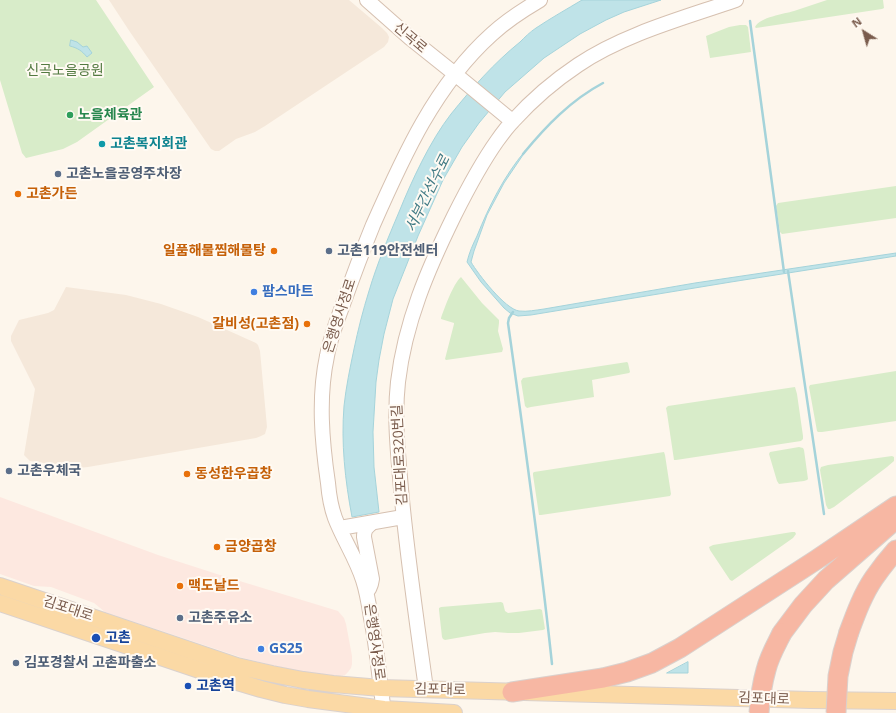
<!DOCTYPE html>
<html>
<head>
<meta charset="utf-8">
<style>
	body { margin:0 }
	#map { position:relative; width:896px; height:713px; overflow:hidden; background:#fdf6ec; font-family:"Open Sans",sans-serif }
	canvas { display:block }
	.north { position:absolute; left:844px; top:12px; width:40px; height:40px; -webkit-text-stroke:3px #fffaf3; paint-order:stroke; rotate:323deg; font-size:11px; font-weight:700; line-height:16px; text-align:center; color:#7a5c4d }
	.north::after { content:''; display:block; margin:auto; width:14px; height:18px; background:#7a5c4d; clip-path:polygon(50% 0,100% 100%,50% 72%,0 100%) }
</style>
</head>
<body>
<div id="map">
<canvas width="896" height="713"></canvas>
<div class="north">N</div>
</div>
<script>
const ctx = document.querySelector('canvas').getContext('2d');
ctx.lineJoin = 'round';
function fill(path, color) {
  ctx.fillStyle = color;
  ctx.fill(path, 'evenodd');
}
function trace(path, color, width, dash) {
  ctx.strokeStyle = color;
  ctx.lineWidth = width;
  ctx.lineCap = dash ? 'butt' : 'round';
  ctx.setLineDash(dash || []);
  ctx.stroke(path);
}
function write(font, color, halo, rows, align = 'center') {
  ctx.font = font + ' "Open Sans","Noto Sans KR",sans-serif';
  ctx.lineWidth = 4;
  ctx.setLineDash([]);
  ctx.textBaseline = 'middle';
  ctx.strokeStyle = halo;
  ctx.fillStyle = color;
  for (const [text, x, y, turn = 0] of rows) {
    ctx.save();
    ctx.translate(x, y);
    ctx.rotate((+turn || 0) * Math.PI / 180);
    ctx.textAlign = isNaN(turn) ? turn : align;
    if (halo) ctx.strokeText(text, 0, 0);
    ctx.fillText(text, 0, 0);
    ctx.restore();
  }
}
const residential = new Path2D(`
	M109,0h240l33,28 5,5 2,4 -1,5 -4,5 -119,79 -10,6 -19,7 -17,12h-4l-4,-2 -81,-117z
	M66,287l60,8 35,9 37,13 58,26 2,2 2,6 7,76 -2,7 -4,2 -5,2 -168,29 -10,1 -48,-7 -6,-6 11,-66 -24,-48v-5l8,-16 29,-7 6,-3z`);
const commercial = new Path2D(`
	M0,497l158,58 62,20 118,36 6,7 2,6 6,32v8l-1,4 -3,4 -3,3 -5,1 -35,-4 -29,-6 -33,-8 -138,-46 -11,-9 -43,-16 -17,-1 -34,-12z`);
const green = new Path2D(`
	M0,0h96l58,87 -77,55 -14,7 -37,9 -4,-5 -22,-73z
	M827,0h56l1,8 -2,1 -126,19 -1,-1c5,-10 29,-13 39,-16 11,-4 22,-7 33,-11z
	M740,25h6l2,2 3,25 -41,6 -4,-22 23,-9z
	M896,186v32l-114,16 -2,-2 -4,-26 2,-3z
	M461,277l21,26 17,17v3l-1,8 5,18 -1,3 -56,8 -1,-1 9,-35v-1l-13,-4v-1c4,-11 12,-34 20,-41z
	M627,362l1,1 2,9 -1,1 -37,7 2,17 -63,10 -4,1 -2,-2 -4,-25 2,-3z
	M896,371v50l-74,11h-4l-1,-1 -8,-44 1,-2z
	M795,387l2,7 6,42v3l-2,2 -125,19h-2l-7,-47 -1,-5 2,-2z
	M799,447l4,1 1,2 4,29 -1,1 -3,1 -25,3 -2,-3 -8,-27 1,-2z
	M664,452l1,3 6,39 -1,2 -129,19h-2l-6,-40v-2l1,-1z
	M892,456l2,1v4l-7,6 -53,40 -4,2h-2l-2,-4 -6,-35 1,-3 7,-2z
	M792,532h3l1,2 -3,4 -61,43 -2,-1 -20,-30 -1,-3 4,-2z
	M501,602l2,1 2,8 3,2 32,-4 2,1 3,19 -2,1 -24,3h-11l-13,-1 -10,1 -40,7 -2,-1 -1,-2 -3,-27v-2l2,-1z`);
const water = new Path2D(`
	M582,0h79l-37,12 -18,8 -26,14 -36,24 -39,34 -26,31 -17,24 -19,33 -25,56 -25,63 -9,35 -5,26 -3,22 -3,50 1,35 5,45 -27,5c-7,-37 -11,-74 -8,-111 2,-19 6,-38 10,-57 4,-19 9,-39 15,-58 8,-27 19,-53 30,-79 13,-32 31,-71 52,-98 21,-26 43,-51 69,-72 5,-5 10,-10 16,-14 15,-10 31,-19 46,-28z
	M71,40l6,2 6,5 4,-1 5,7 -5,4c-5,-6 -9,-9 -17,-11z
	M525,151v1l-21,31 -17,32 -13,36 -3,11c7,12 34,47 48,49 8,1 17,-1 25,-2l151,-26 201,-30v3l-165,26 -200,33 -13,1 -8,-3 -6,-5 -23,-26 -14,-20c2,-9 6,-18 10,-26 12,-30 27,-60 48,-85z
	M688,662v11h-21z`);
const stream = new Path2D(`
	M750,21l34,251
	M523,154c23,-28 48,-54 80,-71
	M788,271l36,243
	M513,312l-4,6 -1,5c16,114 32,227 44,341`);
const secondary = new Path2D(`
	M367,0l43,38 45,36 57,47
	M340,528l63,-11
	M369,589l2,-5 1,-5 -8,-42c0,-8 3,-10 9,-15
	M426,689c-9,-66 -19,-133 -25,-200 -3,-36 -7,-71 -3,-107 7,-60 30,-113 56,-166 13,-26 26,-51 43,-75 5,-7 10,-14 16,-20 19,-21 41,-40 65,-56 46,-31 106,-47 158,-65
	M384,713c-1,-8 -2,-16 -3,-24 -3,-23 -5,-47 -10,-71 -2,-13 -4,-26 -8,-38 -7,-22 -20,-41 -28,-62 -4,-11 -6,-23 -7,-35 -6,-41 -10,-85 -1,-127 3,-16 9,-33 15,-49 10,-28 20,-55 31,-82 30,-68 62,-140 119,-191 14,-13 31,-24 48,-34`);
const primary = new Path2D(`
	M0,586l237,80 35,8 31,6 30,4 48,4 429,12 86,1
	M0,603l214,72 47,14 24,6 23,4 76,10 70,4`);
const highway = new Path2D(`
	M849,632c7,-19 14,-38 25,-54 7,-10 14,-19 22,-28
	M782,633l21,-28 23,-25 70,-61
	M512,692l91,-14 24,-6 25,-9 28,-15 136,-88 80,-54`);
const highwayBridge = new Path2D(`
	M759,713c1,-14 3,-29 7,-43 3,-13 10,-25 16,-37
	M836,713l2,-37 5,-24 6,-20`);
const markers = [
	[70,115,4,"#2e9e5b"],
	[102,144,4,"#0f9aa8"],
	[58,174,4,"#5c6f8a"],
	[18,194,4,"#e8710a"],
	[274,251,4,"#e8710a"],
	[329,251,4,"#5c6f8a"],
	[254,292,4,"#3f7fe0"],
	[307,324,4,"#e8710a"],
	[9,471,4,"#5c6f8a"],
	[187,474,4,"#e8710a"],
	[217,547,4,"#e8710a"],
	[180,586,4,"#e8710a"],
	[180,618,4,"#5c6f8a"],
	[96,638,5,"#1a4fb4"],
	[261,649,4,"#3f7fe0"],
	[16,663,4,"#5c6f8a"],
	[188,686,4,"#1a4fb4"]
];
const streetNames = [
	["신곡로",410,38,40],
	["은행영사정로",340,316,-72],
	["김포대로320번길",400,455,-93],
	["김포대로",68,609,18],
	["은행영사정로",374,642,82],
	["김포대로",440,690,1],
	["김포대로",764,699,2]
];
const parkNames = [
	["신곡노을공원",65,71]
];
const leisureNames = [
	["노을체육관",78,115]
];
const cultureNames = [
	["고촌복지회관",110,144]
];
const serviceNames = [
	["고촌노을공영주차장",66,174],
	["고촌119안전센터",337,251],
	["고촌우체국",17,471],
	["고촌주유소",188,618],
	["김포경찰서 고촌파출소",24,663]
];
const foodNames = [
	["고촌가든",26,194],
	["일품해물찜해물탕",266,251,"right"],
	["갈비성(고촌점)",299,324,"right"],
	["동성한우곱창",195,474],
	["금양곱창",225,547],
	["맥도날드",188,586]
];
const shopNames = [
	["팜스마트",262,292],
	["GS25",269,649]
];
const transitNames = [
	["고촌",105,638],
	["고촌역",196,686]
];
const waterNames = [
	["서부간선수로",428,194,-64]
];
fill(residential, '#f5e8da');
fill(commercial, '#fde8e0');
fill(green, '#d8ecc9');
fill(water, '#bfe3e8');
trace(water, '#a5d3da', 1);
trace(stream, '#a5d3da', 2.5);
trace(secondary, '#d6c0b0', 16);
trace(primary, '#dad1cd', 18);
trace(highway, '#dad1cd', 21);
trace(secondary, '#fff', 14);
trace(primary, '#fbd9a5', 16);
trace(highway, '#f7b7a3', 19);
trace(highwayBridge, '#dad1cd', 21, []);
trace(highwayBridge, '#f7b7a3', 19);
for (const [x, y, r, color] of markers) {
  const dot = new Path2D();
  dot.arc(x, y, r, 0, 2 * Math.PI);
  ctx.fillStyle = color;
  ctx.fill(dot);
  trace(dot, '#fffaf3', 1.5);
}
write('14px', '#7a5c4d', '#fffaf3', streetNames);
write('14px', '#537a41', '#fffaf3', parkNames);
write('bold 14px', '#27864d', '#fffaf3', leisureNames, 'left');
write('bold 14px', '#0d838f', '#fffaf3', cultureNames, 'left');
write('bold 14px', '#4e5e75', '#fffaf3', serviceNames, 'left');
write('bold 14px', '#c56008', '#fffaf3', foodNames, 'left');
write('bold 14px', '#366cbe', '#fffaf3', shopNames, 'left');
write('bold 14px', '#164399', '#fffaf3', transitNames, 'left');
write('italic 15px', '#437c86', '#fffaf3', waterNames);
</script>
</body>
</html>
